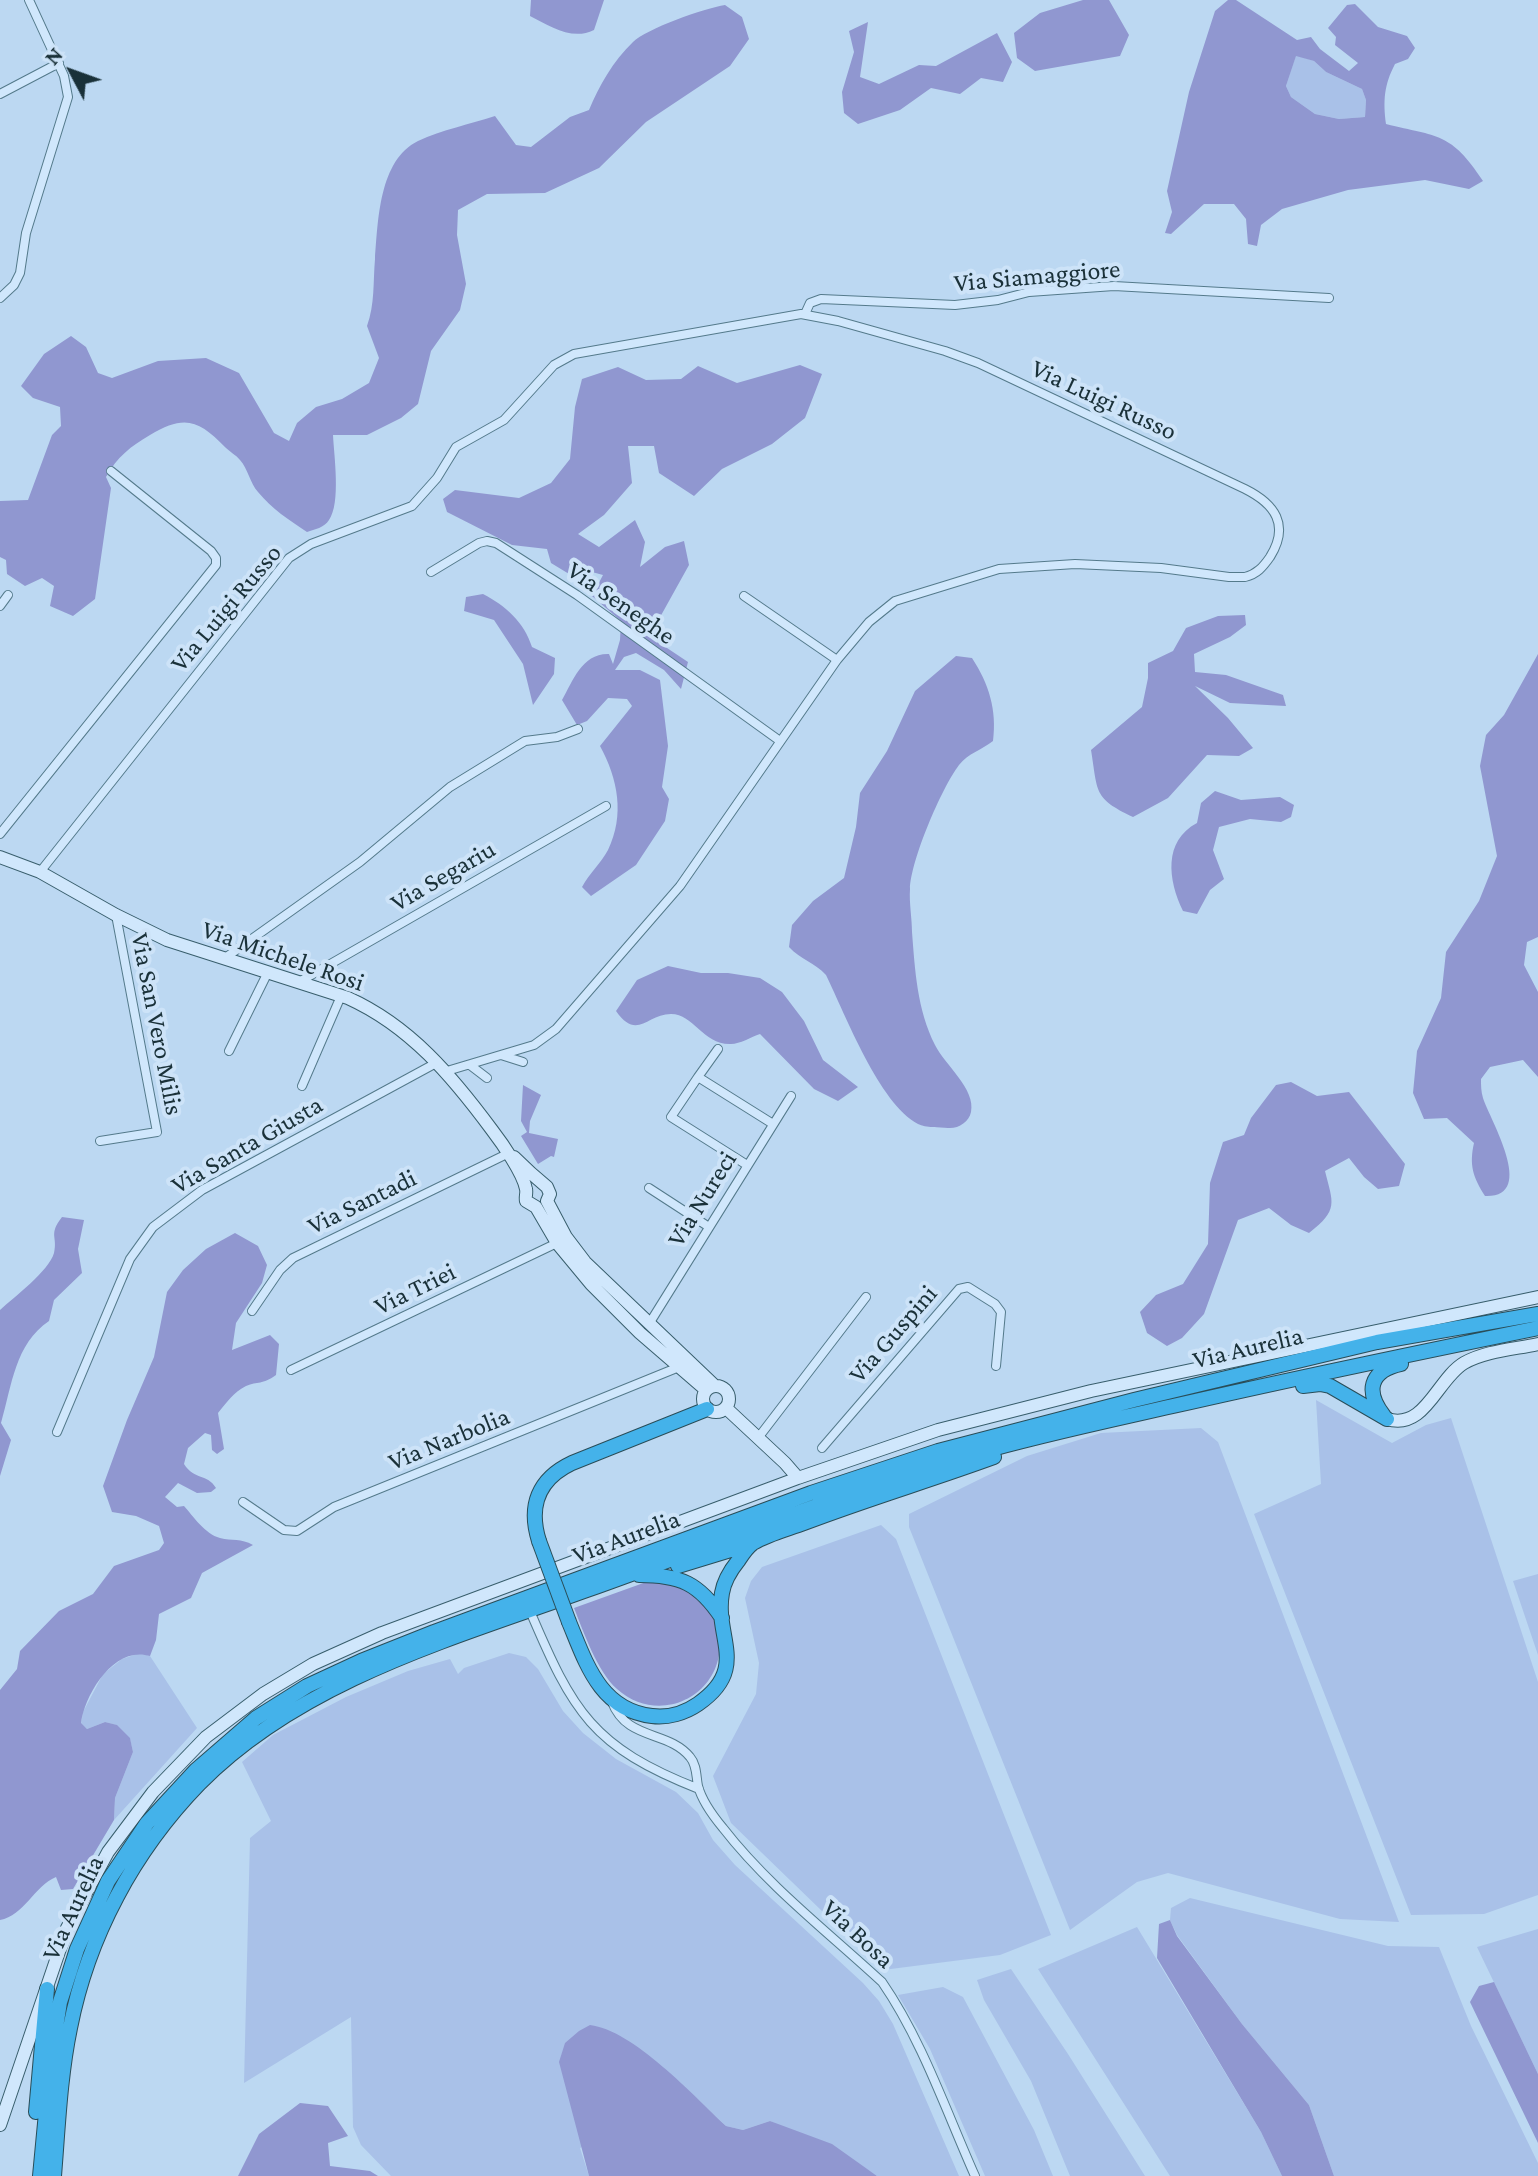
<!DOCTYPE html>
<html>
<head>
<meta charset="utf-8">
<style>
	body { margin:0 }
	#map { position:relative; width:1538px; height:2176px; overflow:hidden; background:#bcd8f2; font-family:"Crimson Pro",serif }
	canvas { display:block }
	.north { position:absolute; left:32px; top:32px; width:80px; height:80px; -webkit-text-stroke:6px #cde3f8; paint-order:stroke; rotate:311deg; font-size:22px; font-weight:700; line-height:32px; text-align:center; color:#1a3139 }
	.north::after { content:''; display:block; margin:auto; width:28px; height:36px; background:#1a3139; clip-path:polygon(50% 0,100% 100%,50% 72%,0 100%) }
</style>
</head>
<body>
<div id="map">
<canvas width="1538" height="2176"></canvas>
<div class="north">N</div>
</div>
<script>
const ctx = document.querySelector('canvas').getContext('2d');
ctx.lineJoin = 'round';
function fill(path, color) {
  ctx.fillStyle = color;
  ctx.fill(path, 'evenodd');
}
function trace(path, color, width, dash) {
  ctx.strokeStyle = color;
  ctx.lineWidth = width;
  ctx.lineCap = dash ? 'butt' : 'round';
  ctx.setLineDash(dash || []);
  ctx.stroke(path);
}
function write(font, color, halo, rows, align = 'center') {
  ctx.font = font + ' "Crimson Pro",serif';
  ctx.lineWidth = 8;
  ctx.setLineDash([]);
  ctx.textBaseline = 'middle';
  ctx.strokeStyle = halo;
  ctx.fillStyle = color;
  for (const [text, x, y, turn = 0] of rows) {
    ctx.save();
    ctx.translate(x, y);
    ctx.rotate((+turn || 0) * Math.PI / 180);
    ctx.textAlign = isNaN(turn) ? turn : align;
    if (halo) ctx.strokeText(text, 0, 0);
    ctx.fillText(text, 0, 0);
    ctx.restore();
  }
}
const farmland = new Path2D(`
	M1296,55l18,6 12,11 36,17 4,11 -1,17 -26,2 -24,-5 -24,-17 -5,-11z
	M1316,1400l76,43 34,-18 25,-7 87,264v213l-54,19 -73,1 -157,-401 67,-30z
	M1201,1428l17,14 181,480 -59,-3 -172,-46 -31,9 -67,48 -161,-403v-13l118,-58 74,-23z
	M881,1525l15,14 155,396 -51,20 -117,15 -152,-147 -18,-47 43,-82 3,-31 -14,-65 6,-17 11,-14z
	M1538,1574v81l-25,-74z
	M140,1653l10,3 47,72 -83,92 1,-22 18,-46 -3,-13 -14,-14 -11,-3 -18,7 -6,-5 2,-12 20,-38 19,-15z
	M509,1653l17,4 12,12 25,42 20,22 33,26 60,33 22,21 15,27 22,25 128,118 16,18 14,23 66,152h-82l-23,-15 -84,-40 -27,9 -17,-4 -31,-29 -115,51 9,28h-198l-30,-31 -8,-18 -2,-110 -107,66 6,-245 21,-17 -29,-59 31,-27 73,-38 62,-26 42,-12 8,15 6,-6z
	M1190,1898l198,48 51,1 32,79 67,137v13h-204l-25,-71 -67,-81 -65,-89 -7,-15 1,-12z
	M1137,1927l124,205 21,44h-112l-132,-207z
	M1538,1929v145l-61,-127z
	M1011,1969l57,85 77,122h-75l-39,-95 -47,-81 -7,-20z
	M943,1987l20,10 71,133 19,46h-68l-55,-127 -32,-54z`);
const green = new Path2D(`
	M531,0h73l-10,30c-22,11 -44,-4 -64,-14z
	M1083,0h26l20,35 -9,21 -85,15 -18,-13 -3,-25 26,-20z
	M1228,0h8l61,40 14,-3 9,12 29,22 9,-8 -23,-18 1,-8 -8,-9 19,-23 8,-1 23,23 29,9 8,12 -7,11 -13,5c-11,21 -12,37 -9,60 52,13 65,8 97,57l-14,8 -44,-9 -77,10 -66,19 -21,16 -4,21 -9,-2 -2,-25 -12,-15h-30l-33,30 -6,-1 7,-21 -5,-21 22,-99 26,-81zM1296,56l18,5 12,11 36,17 4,11 -1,17 -26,2 -24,-5 -24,-17 -5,-11z
	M725,5l17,12 7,22 -19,27 -84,56 -47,46 -54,25 -58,1 -29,16 -1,25 9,49 -6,26 -29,41 -13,53 -17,14 -34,17h-34c1,21 8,68 -4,85 -5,8 -14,9 -22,12 -18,-12 -35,-23 -49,-40 -8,-9 -10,-23 -18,-32 -4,-5 -10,-8 -14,-12 -27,-28 -41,-34 -76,-13 -19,11 -33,22 -44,42l5,11 -16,111 -22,17 -23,-10 4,-20 -12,-8 -17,8 -18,-12 -1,-14 -6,-3v-56l28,-1 24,-65 9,-9 -1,-19 -27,-9 -12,-12 23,-32 27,-18 15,11 12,26 14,5 46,-17 48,-3 33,15 35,60 15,8 8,-18 19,-16 26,-8 27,-16 10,-25 -12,-32c8,-22 6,-44 8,-67 3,-38 4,-99 43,-118 24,-11 52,-17 77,-25l21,29 15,2 39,-30 19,-7c10,-24 24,-49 44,-68 13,-13 72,-34 92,-37z
	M868,22l-8,55 19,7 40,-19 17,1 61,-33 15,29 -9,20 -22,-4 -21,16 -29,-6 -31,22 -42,14 -14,-11 -2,-21 12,-40 -5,-21z
	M800,365l22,9 -17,44 -33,26 -50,25 -28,27 -35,-23 -5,-27h-26l4,37 -28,32 -26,19 21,13 36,-27 10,22 -5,25 25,-20 19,-6 5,24 -30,54 -4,21 33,22 -7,27 -17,-19 -28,-17 -12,4 -9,13h25l20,10 8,66 -6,41 7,12 -4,22 -29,44 -45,31 -9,-9c7,-13 19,-24 26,-37 17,-35 10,-71 -8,-104l32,-40 -5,-7 -19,-1 -21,23 -10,4 -15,-25c11,-19 20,-47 47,-46l4,10 7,-24 1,-19 -29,-25 11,-21 -11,-3 -18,5 -23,-14 -4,-14 -35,-4 -65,-33 -4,-13 12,-9 64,8 32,-15 19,-24 5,-52 7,-28 36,-12 28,13 35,-1 17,-13 39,17z
	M483,594c23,12 41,28 49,53l23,11 -1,16 -21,31 -10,-41 -29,-44 -30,-9 2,-14z
	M1245,615l1,10 -16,12 -36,17 1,18 31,3 57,20 3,11 -56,-3 -35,-17 33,32 25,30 -14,8 -32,-1 -39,43 -35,19c-40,-19 -35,-25 -42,-67l51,-43 6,-29v-15l25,-12 13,-23 32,-12z
	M1538,654v283l-11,5 -3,23 14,27v85l-15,-17 -33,7 -9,12c0,6 0,13 2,19 7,22 55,100 2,98 -12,-19 -16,-31 -11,-53l-27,-25 -23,1 -11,-26 4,-42 24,-53 5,-46 33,-51 18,-45 -17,-90 6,-31 18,-20z
	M956,656l16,2c17,26 25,52 21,83 -11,9 -25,12 -34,24 -18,24 -48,95 -49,124 -1,14 2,29 2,43 3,38 5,77 23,113 10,20 41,44 36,67 -2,10 -13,17 -23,16 -9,-1 -22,0 -30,-4 -39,-21 -72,-108 -92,-149 -11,-12 -26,-16 -37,-28l3,-22 21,-24 31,-23 12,-51 4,-34 27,-42 28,-60z
	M1215,791l26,9 39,-3 14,8 -3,12 -10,5 -31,-3 -31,8 -6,23 11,29 -14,11 -13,24 -14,-3c-15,-31 -20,-70 14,-88l4,-20z
	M668,966l33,7h27l32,5 22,14 22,29 19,39 35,27 -20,14 -24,-12 -54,-55c-9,3 -20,10 -29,10 -28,1 -37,-30 -60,-30 -24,0 -34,27 -55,-3l21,-31z
	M1291,1082l26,14 32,-4 56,72 -6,22 -21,3 -14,-12 -15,-19 -24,13c8,32 14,39 -16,62l-18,-8 -22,-17 -31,12 -34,94 -22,24 -15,8 -20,-13 -7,-21 16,-17 27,-11 25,-40 2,-61 13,-41 21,-7 7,-17 25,-33z
	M523,1085l18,10 -11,26 -1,12 29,6 -4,18 -3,-1 -13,8 -17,-28 6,-4 -6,-11z
	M62,1217l22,3 -6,29 4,24 -28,27 -5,21c-34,23 -37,64 -48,102l10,17 -11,36v-166c14,-13 49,-39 54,-57 4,-17 -6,-18 8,-36z
	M235,1233l23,13 9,19 -5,18 -26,40 -4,27 38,-15 9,9 -3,31c-14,10 -18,6 -30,11 -12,6 -20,17 -28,27l6,36 -7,5 -5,-4 -1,-15 -6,-2 -17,15 -4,16c11,17 23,9 32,24l-5,4 -14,1 -19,-10 -13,14 12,10 7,-1c9,10 21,28 36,32 12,3 21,0 33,7l-51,28 -11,25 -32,16 -3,26 -6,16c-36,-11 -65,38 -69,67l6,6 18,-7 12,3 13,13 3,14 -18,46 -1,22 -41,69 -12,1 -5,-13c-22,9 -32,39 -56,43v-230l17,-21 3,-18 39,-40 34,-17 21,-28 45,-16 5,-7 -5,-17 -23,-10 -24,-4 -9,-26 24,-66 27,-63 13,-65 16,-22 23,-21z
	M676,1580c10,7 22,13 30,21 6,7 10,20 12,28 14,61 -55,101 -101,60 -20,-18 -33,-56 -43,-81l75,-27z
	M1170,1920l7,16 65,88 67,81 25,71h-52l-21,-44 -104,-174 2,-34z
	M1494,1982l44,92v69l-68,-141 9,-16z
	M590,2025c43,5 104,71 136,101l17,4 27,-9 62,23 45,32h-288l-30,-114 6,-19 14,-12z
	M300,2103l28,3 20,30 -20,7 2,23 40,5 8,5h-140l21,-42z`);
const street = new Path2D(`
	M0,94l59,-31
	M0,298l14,-13 6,-12 6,-40 42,-136 -4,-21 -35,-76
	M805,314l5,-11 11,-4 134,6 43,-5 31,-8 85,-6 215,12
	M431,572l48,-29 8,-2 9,2 81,52 203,146
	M744,596l93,64
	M0,606l8,-11
	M0,834l216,-269v-7l-5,-7 -100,-80
	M40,872l249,-314 22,-14 101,-38 25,-28 19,-31 48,-27 50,-55 20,-11 227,-40 37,7 107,30 33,12 267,126c30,15 45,36 25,68 -7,10 -13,17 -25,20h-16l-68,-9 -86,-4 -76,5 -104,32 -26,21 -32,38 -157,226 -124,143 -22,16 -87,26
	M225,958l135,-96 90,-75 75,-46 32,-4 21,-8
	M299,982l307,-176
	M229,1051l39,-79
	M501,1055l22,7
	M470,1065l17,13
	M698,1077l20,-28
	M302,1086l39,-90
	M100,1141l57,-9 -41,-217
	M747,1165l-76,-48 27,-40 75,47
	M649,1188l60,39
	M252,1311l28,-41 13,-12 216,-105
	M649,1324l142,-228
	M291,1370l266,-127
	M57,1432l73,-173 23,-32 49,-37 236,-128
	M758,1438l108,-141
	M822,1448l137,-159 9,-2 27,17 6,8 -5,54
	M243,1502l41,28 13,1 37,-24 345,-140
	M530,1611c43,101 62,136 169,178
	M612,1702c15,39 56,28 78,55 7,8 6,19 8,29 4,15 15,30 25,42 45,58 105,104 159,154 40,58 64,129 93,194`);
const secondary = new Path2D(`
	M0,857l40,15 76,43 51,25 181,58c62,28 104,78 144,132 10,13 31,43 34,59 1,4 -1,8 0,12l10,6 21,36 34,41 49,49 66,57
	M514,1157c11,11 22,21 33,30l3,7 -3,7 19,36 19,25 130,124
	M703 1399a13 13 0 1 1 26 0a13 13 0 1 1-26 0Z
	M726,1408l59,55 13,15
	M1387,1419c38,12 50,-40 77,-56 21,-12 51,-14 74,-19
	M0,2125l67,-197 41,-76 45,-60 53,-55 57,-43 50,-30 69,-31 416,-155 140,-48 153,-39 447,-94`);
const highway = new Path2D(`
	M1303,1386l17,-2 10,2 57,33
	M1384,1416c-19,-24 -15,-45 17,-52
	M539,1541c-11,-35 -1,-62 33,-78l135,-54
	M678,1566l72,-22
	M639,1575c41,0 60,8 83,43
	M569,1622c17,41 31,88 83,94 16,2 33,-3 46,-12 52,-36 16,-67 24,-111 2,-12 8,-22 16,-32 4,-6 9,-14 15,-18 15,-9 35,-14 51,-20 63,-24 127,-43 190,-66
	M36,2112l11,-123
	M40,2176l11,-116 9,-58 17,-53 31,-68 39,-58 49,-53 60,-52 51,-32 54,-25 73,-29 377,-139 127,-42 196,-51 243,-58 161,-28
	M54,2176c4,-49 6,-100 16,-148 18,-92 64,-177 129,-244 102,-104 255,-146 388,-194 129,-46 256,-97 387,-136 66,-19 133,-33 199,-48 122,-28 243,-53 365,-78`);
const highwayBridge = new Path2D(`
	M539,1541l30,81`);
const streetNames = [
	["Via Siamaggiore",1037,276,-5],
	["Via Luigi Russo",1104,400,25],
	["Via Seneghe",621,603,35],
	["Via Luigi Russo",226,608,-50],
	["Via Segariu",443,876,-30],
	["Via Michele Rosi",283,956,19],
	["Via San Vero Milis",157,1024,79],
	["Via Santa Giusta",247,1145,-30],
	["Via Nureci",702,1199,-58],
	["Via Santadi",362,1202,-26],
	["Via Triei",415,1289,-26],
	["Via Guspini",893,1334,-49],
	["Via Aurelia",1248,1348,-13],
	["Via Narbolia",449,1439,-22],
	["Via Aurelia",626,1537,-20],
	["Via Aurelia",73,1908,-65],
	["Via Bosa",858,1934,43]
];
fill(farmland, '#a9c1e8');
fill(green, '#9097d0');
trace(street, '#547a8b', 10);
trace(secondary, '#385e6c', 14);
trace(highway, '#294d58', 16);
trace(street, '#d0e7fc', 8);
trace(secondary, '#d0e7fc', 12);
trace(highway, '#44b2ea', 14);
trace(highwayBridge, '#294d58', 16, []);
trace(highwayBridge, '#44b2ea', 14);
write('26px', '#1a3139', '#cde3f8', streetNames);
</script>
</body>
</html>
